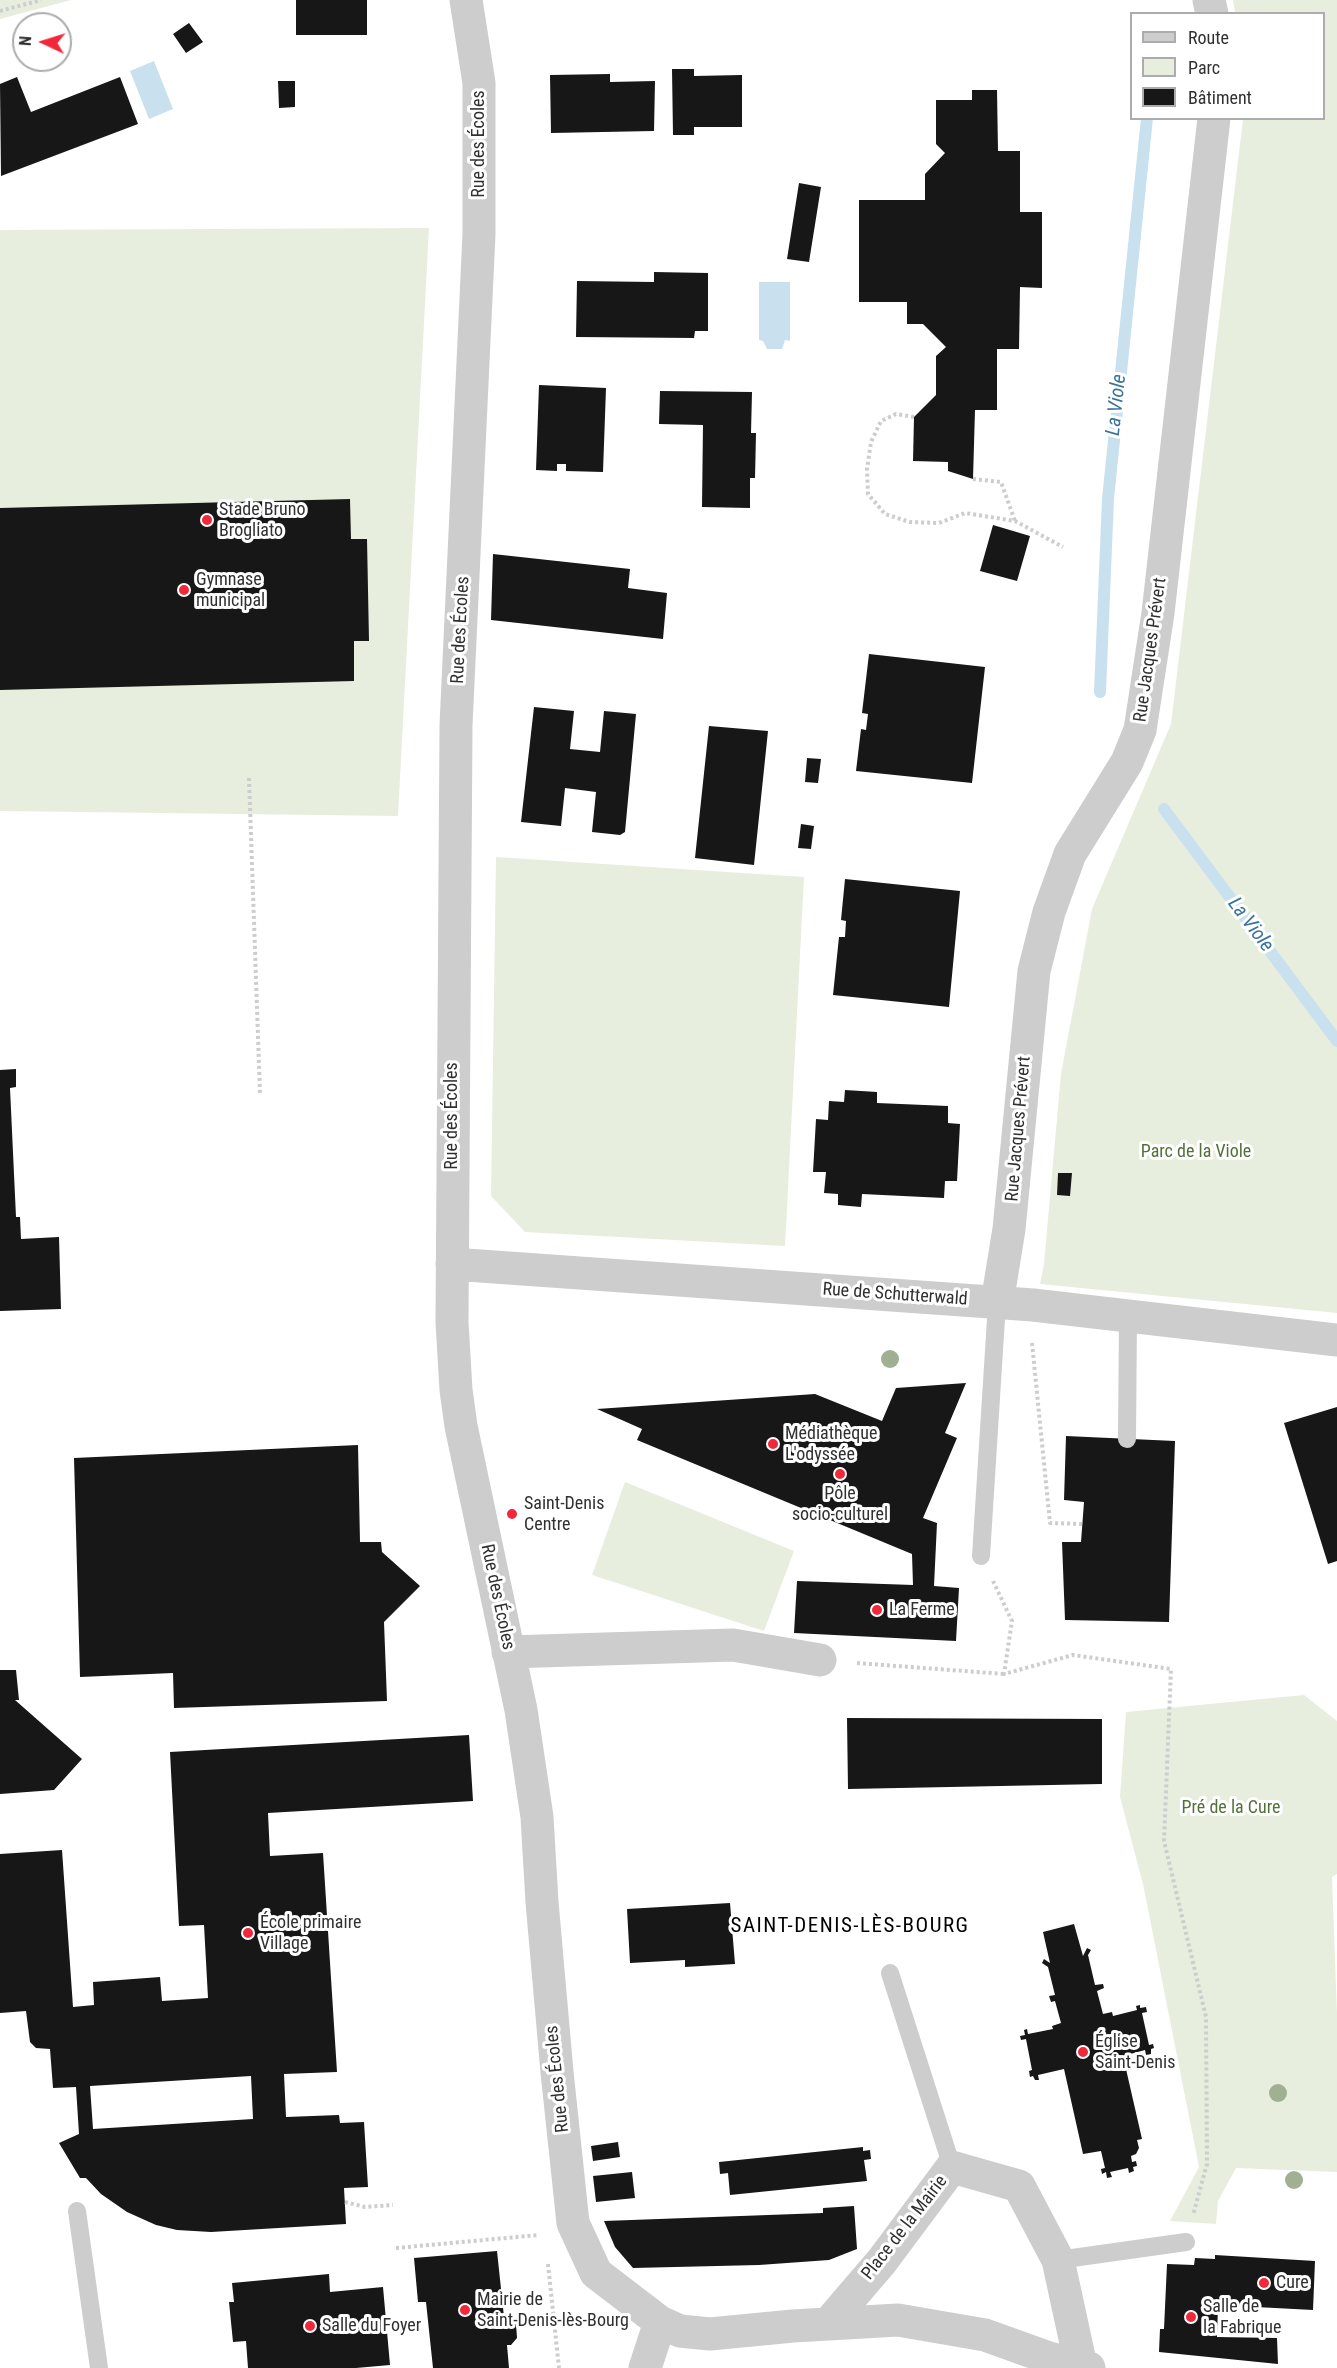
<!DOCTYPE html>
<html>
<head>
<meta charset="utf-8">
<style>
	body { margin:0 }
	#map { position:relative; width:1337px; height:2368px; overflow:hidden; background:#fff; font-family:"Roboto Condensed",sans-serif }
	canvas { display:block }
	.legend { position:absolute; left:1130px; top:12px; width:195px; height:108px; box-sizing:border-box; background:#fff; border:2px solid #acacac; margin:0; padding:8px 10px; list-style:none; font-size:18px; color:#303030 }
	.legend li { display:flex; align-items:center; gap:12px; height:30px }
	.legend b { width:30px; border:2px solid #acacac }
	.north { position:absolute; left:12px; top:12px; width:60px; height:60px; box-sizing:border-box; background:#fff; border:2px solid #acacac; border-radius:50%; rotate:274deg; font-size:16px; font-weight:700; line-height:24px; text-align:center; color:#303030 }
	.north::after { content:''; display:block; margin:auto; width:21px; height:27px; background:#f12839; clip-path:polygon(50% 0,100% 100%,50% 72%,0 100%) }
</style>
</head>
<body>
<div id="map">
<canvas width="1337" height="2368"></canvas>
<ul class="legend">
<li><b style="height:8px;background:#cdcdcd"></b>Route</li>
<li><b style="height:16px;background:#e7eede"></b>Parc</li>
<li><b style="height:16px;background:#171717"></b>Bâtiment</li>
</ul>
<div class="north">N</div>
</div>
<script>
const ctx = document.querySelector('canvas').getContext('2d');
ctx.lineJoin = 'round';
function fill(path, color) {
  ctx.fillStyle = color;
  ctx.fill(path, 'evenodd');
}
function trace(path, color, width, dash) {
  ctx.strokeStyle = color;
  ctx.lineWidth = width;
  ctx.lineCap = dash ? 'butt' : 'round';
  ctx.setLineDash(dash || []);
  ctx.stroke(path);
}
function write(font, color, halo, rows, align = 'center') {
  ctx.font = font + ' "Roboto Condensed",sans-serif';
  ctx.lineWidth = 6;
  ctx.setLineDash([]);
  ctx.textBaseline = 'middle';
  ctx.strokeStyle = halo;
  ctx.fillStyle = color;
  for (const [text, x, y, turn = 0] of rows) {
    ctx.save();
    ctx.translate(x, y);
    ctx.rotate((+turn || 0) * Math.PI / 180);
    ctx.textAlign = isNaN(turn) ? turn : align;
    if (halo) ctx.strokeText(text, 0, 0);
    ctx.fillText(text, 0, 0);
    ctx.restore();
  }
}
const green = new Path2D(`
	M0,0h71l-71,19z
	M1233,0h104v1313l-297,-29 4,-20 17,-190 31,-165 79,-185 72,-605 81,-1v-104l-89,-1z
	M429,228l-31,588 -398,-5v-581z
	M496,857l308,20 -19,369 -260,-14 -34,-36z
	M625,1482l169,69 -30,80 -172,-56z
	M1304,1695l33,26v153l-5,3 5,137v158l-101,-4 -18,33 -2,23 -46,-3 29,-54 -56,-283 -23,-87 6,-85z`);
const water = new Path2D(`
	M154,61l19,48 -24,10 -19,-48z
	M759,282h31v59l-5,-1 -3,9h-15l-4,-8 -4,-1z`);
const stream = new Path2D(`
	M1100,692l8,-193 39,-381
	M1164,809l173,232`);
const building = new Path2D(`
	M296,0h71v35h-71z
	M189,23l14,19 -17,11 -13,-19z
	M672,69h22v7l48,-1v52h-48v8h-21z
	M610,74v8l45,-1 -1,50 -103,2 -1,-58z
	M17,77l14,35 89,-35 18,47 -137,52 -1,-92z
	M278,81h17v26l-16,1z
	M972,90h25l1,61h22v61h22v76l-22,-1 -1,62h-22v61h-22l-2,69 -25,-8v-9l-35,-1 1,-44 22,-22v-39l10,-9 -23,-23h-16v-22h-48v-102h66v-26l20,-21 -9,-9v-44h36z
	M799,183l22,4 -12,75 -22,-3z
	M654,272l54,1v58h-13l-1,7 -118,-1 1,-56 77,1z
	M539,385l67,3 -3,84 -37,-1v-7h-9v7l-21,-1z
	M660,391l92,1 -1,41h5l-1,45h-5v30l-48,-1 1,-82 -44,-1z
	M350,499l1,40h16l2,102h-15v40l-354,9v-182z
	M993,525l37,11 -13,45 -37,-10z
	M493,554l137,15 -2,19 39,5 -4,46 -172,-19z
	M869,654l116,13 -13,116 -116,-12 5,-42 5,1 2,-16 -6,-1z
	M534,707l40,4 -4,38 30,3 4,-41 32,3 -11,118 -5,3 -28,-3 4,-40 -31,-4 -4,38 -40,-4z
	M709,726l59,5 -14,134 -59,-7z
	M807,758l14,1 -3,24 -13,-1z
	M801,824l13,2 -3,23 -13,-1z
	M845,879l115,12 -11,116 -116,-12 6,-58h6l1,-16 -5,-1z
	M16,1069v18l-6,1 6,129h4l1,22 38,-2 2,72 -61,2v-241z
	M845,1090l32,2v11l71,3v17l12,1 -3,57h-12l-1,17 -82,-4 -1,13 -23,-2v-11l-14,-1 2,-21h-13l3,-53 12,1 1,-19 15,1z
	M1058,1173h14l-2,23 -13,-1z
	M966,1383l-21,50 12,5 -34,80 14,5 -3,63 25,2 -3,53 -162,-8 3,-52 116,4 -1,-31 -275,-114 5,-11 -45,-20 218,-15 67,27 14,-33z
	M1337,1407v154l-9,3 -44,-141z
	M1066,1436l109,5 -6,181 -104,-2 -3,-78h19l3,-40 -20,-2z
	M358,1445l2,97h21l1,10 38,34 -36,36 3,79 -213,7 -1,-35 -93,4 -6,-219z
	M0,1670h16l3,30h-4l67,59 -28,31 -54,4z
	M847,1718l255,1v65l-254,5z
	M469,1735l4,66 -205,12 2,43 53,-3 14,219 -53,2 2,43 53,-2 1,8 24,-1 4,65 -24,1 2,36 -135,8 -34,-2 -21,-5 -29,-13 -26,-18 -15,-16h-6l-21,-35 20,-9 -3,-47 -23,1 -3,-39 -14,-1 -6,-6 -4,-31 -26,2v-159l62,-4 11,157 21,-2 -1,-23 67,-5 2,24 46,-3 -4,-73 -25,1 -9,-174zM251,2076l2,43 -160,10 -3,-43z
	M730,1903l5,61 -50,3v-7l-55,3 -3,-54z
	M1074,1924l9,32 4,-8 4,2 -3,5 7,30 8,-1 1,4 -7,3 6,23 9,-2 1,4 24,-6 -1,-4 4,-1v3l6,-1 1,5 -5,1 7,32 4,-1 1,4 -3,1v5l-5,1 -1,-5 -22,6 19,83 -5,1 2,8 -3,6 -5,2 1,6 4,-1 1,5 -4,1 1,4 -5,2 -1,-5 -18,4 2,5 -5,1 -1,-6 -4,2 -1,-5 4,-1 -4,-17 -18,3 -19,-85 -26,6 1,5h-4l-2,-4 -3,1 -1,-6 3,-1 -6,-31 -5,1 -1,-4 5,-1 -1,-5 3,-1 1,5 25,-5 -1,-3 9,-3 -6,-22 -4,1 -2,-6 6,-1 -7,-28 -6,-4 2,-4 6,4 -7,-31z
	M618,2142l2,15 -27,4 -2,-15z
	M863,2147v4l7,-1 1,9 -7,1 3,21 -137,14 -2,-22 -8,1 -1,-12z
	M632,2172l3,26 -39,4 -3,-26z
	M854,2206l3,43 -28,11 -70,5 -126,3 -18,-21 -11,-26 219,-8v-5z
	M497,2251l7,66h5l7,6 1,15 -6,7h-4l2,23h-76l-7,-66h-8l-4,-44z
	M1215,2255l100,6 -2,49 -95,-5 -1,32 60,1 1,26 -119,-12 1,-23h4l3,-65 27,1 1,-7 20,1z
	M329,2274l1,18 53,-5 7,78 -34,3h-108l-2,-27 -13,1 -4,-40h5l-2,-19z`);
const path = new Path2D(`
	M0,11l41,-11
	M914,417l-18,-3 -15,7 -10,21 -4,27 1,25 17,20 25,8 29,1 26,-10 50,8 48,26
	M973,479l28,3 14,39
	M249,778l11,315
	M1032,1343l18,180 33,1
	M993,1581l19,40 -8,53 69,-19 98,14 -7,172 42,176 1,147 -14,51
	M857,1663l147,11
	M345,2202l20,5 28,-2
	M396,2248l143,-13
	M548,2264l11,104`);
const service = new Path2D(`
	M1127,1439l1,-123
	M981,1556l16,-253
	M890,1973l62,194
	M77,2211l22,157
	M1058,2260l128,-18`);
const minor = new Path2D(`
	M466,0l13,83v151l-23,491 -4,597 4,68 5,36 60,284 16,107 5,85 15,170 16,151 23,50 64,49 20,9 30,3 83,-8 105,-6 87,15 64,23 40,10
	M1209,0l3,14
	M452,1264l581,41 304,35
	M997,1303l12,-74 25,-258 15,-59 21,-58 57,-92 13,-32 18,-117 56,-495
	M508,1652l225,-7 87,15
	M828,2324l54,-63 70,-94 67,19 39,74 23,106
	M645,2368l15,-46`);
const trees = [
	[890,1359],
	[1278,2093],
	[1294,2180]
];
const markers = [
	[207,520,6,"#f12839"],
	[184,590,6,"#f12839"],
	[773,1444,6,"#f12839"],
	[840,1474,6,"#f12839"],
	[512,1514,6,"#f12839"],
	[877,1610,6,"#f12839"],
	[248,1933,6,"#f12839"],
	[1083,2052,6,"#f12839"],
	[1264,2283,6,"#f12839"],
	[465,2310,6,"#f12839"],
	[1191,2317,6,"#f12839"],
	[310,2326,6,"#f12839"]
];
const streetNames = [
	["Rue des Écoles",479,144,-90],
	["Rue des Écoles",461,630,-87],
	["Rue Jacques Prévert",1151,650,-82],
	["Rue des Écoles",452,1116,-90],
	["Rue Jacques Prévert",1019,1129,-85],
	["Rue de Schutterwald",895,1295,4],
	["Rue des Écoles",497,1597,78],
	["Rue des Écoles",558,2079,-96],
	["Place de la Mairie",905,2228,-52]
];
const poiNames = [
	["Stade Bruno",219,510],
	["Brogliato",219,531],
	["Gymnase",196,580],
	["municipal",196,601],
	["Médiathèque",785,1434],
	["L'odyssée",785,1455],
	["Pôle",840,1494,"center"],
	["socio-culturel",840,1515,"center"],
	["Saint-Denis",524,1504],
	["Centre",524,1525],
	["La Ferme",889,1610],
	["École primaire",260,1923],
	["Village",260,1944],
	["Église",1095,2042],
	["Saint-Denis",1095,2063],
	["Cure",1276,2283],
	["Mairie de",477,2300],
	["Saint-Denis-lès-Bourg",477,2321],
	["Salle de",1203,2307],
	["la Fabrique",1203,2328],
	["Salle du Foyer",322,2326]
];
const parkNames = [
	["Parc de la Viole",1196,1152],
	["Pré de la Cure",1231,1808]
];
const waterNames = [
	["La Viole",1117,405,-84],
	["La Viole",1250,925,53]
];
const quarterNames = [
	["SAINT-DENIS-LÈS-BOURG",850,1927]
];
fill(green, '#e7eede');
fill(water, '#c9e1ef');
trace(stream, '#c9e1ef', 12);
fill(building, '#171717');
trace(path, '#cdcdcd', 4, [3, 3]);
trace(service, '#cdcdcd', 18);
trace(minor, '#cdcdcd', 33);
ctx.fillStyle = '#a1b093';
for (const [x, y] of trees) {
  ctx.beginPath();
  ctx.arc(x, y, 9, 0, 2 * Math.PI);
  ctx.fill();
}
for (const [x, y, r, color] of markers) {
  const dot = new Path2D();
  dot.arc(x, y, r, 0, 2 * Math.PI);
  ctx.fillStyle = color;
  ctx.fill(dot);
  trace(dot, '#fff', 2);
}
write('18px', '#303030', '#fff', streetNames);
write('18px', '#303030', '#fff', poiNames, 'left');
write('18px', '#54703a', '#fff', parkNames);
write('italic 20px', '#387499', '#fff', waterNames);
ctx.letterSpacing = '1.5px';
write('21px', '#000', '#fff', quarterNames);
ctx.letterSpacing = '0px';
</script>
</body>
</html>
